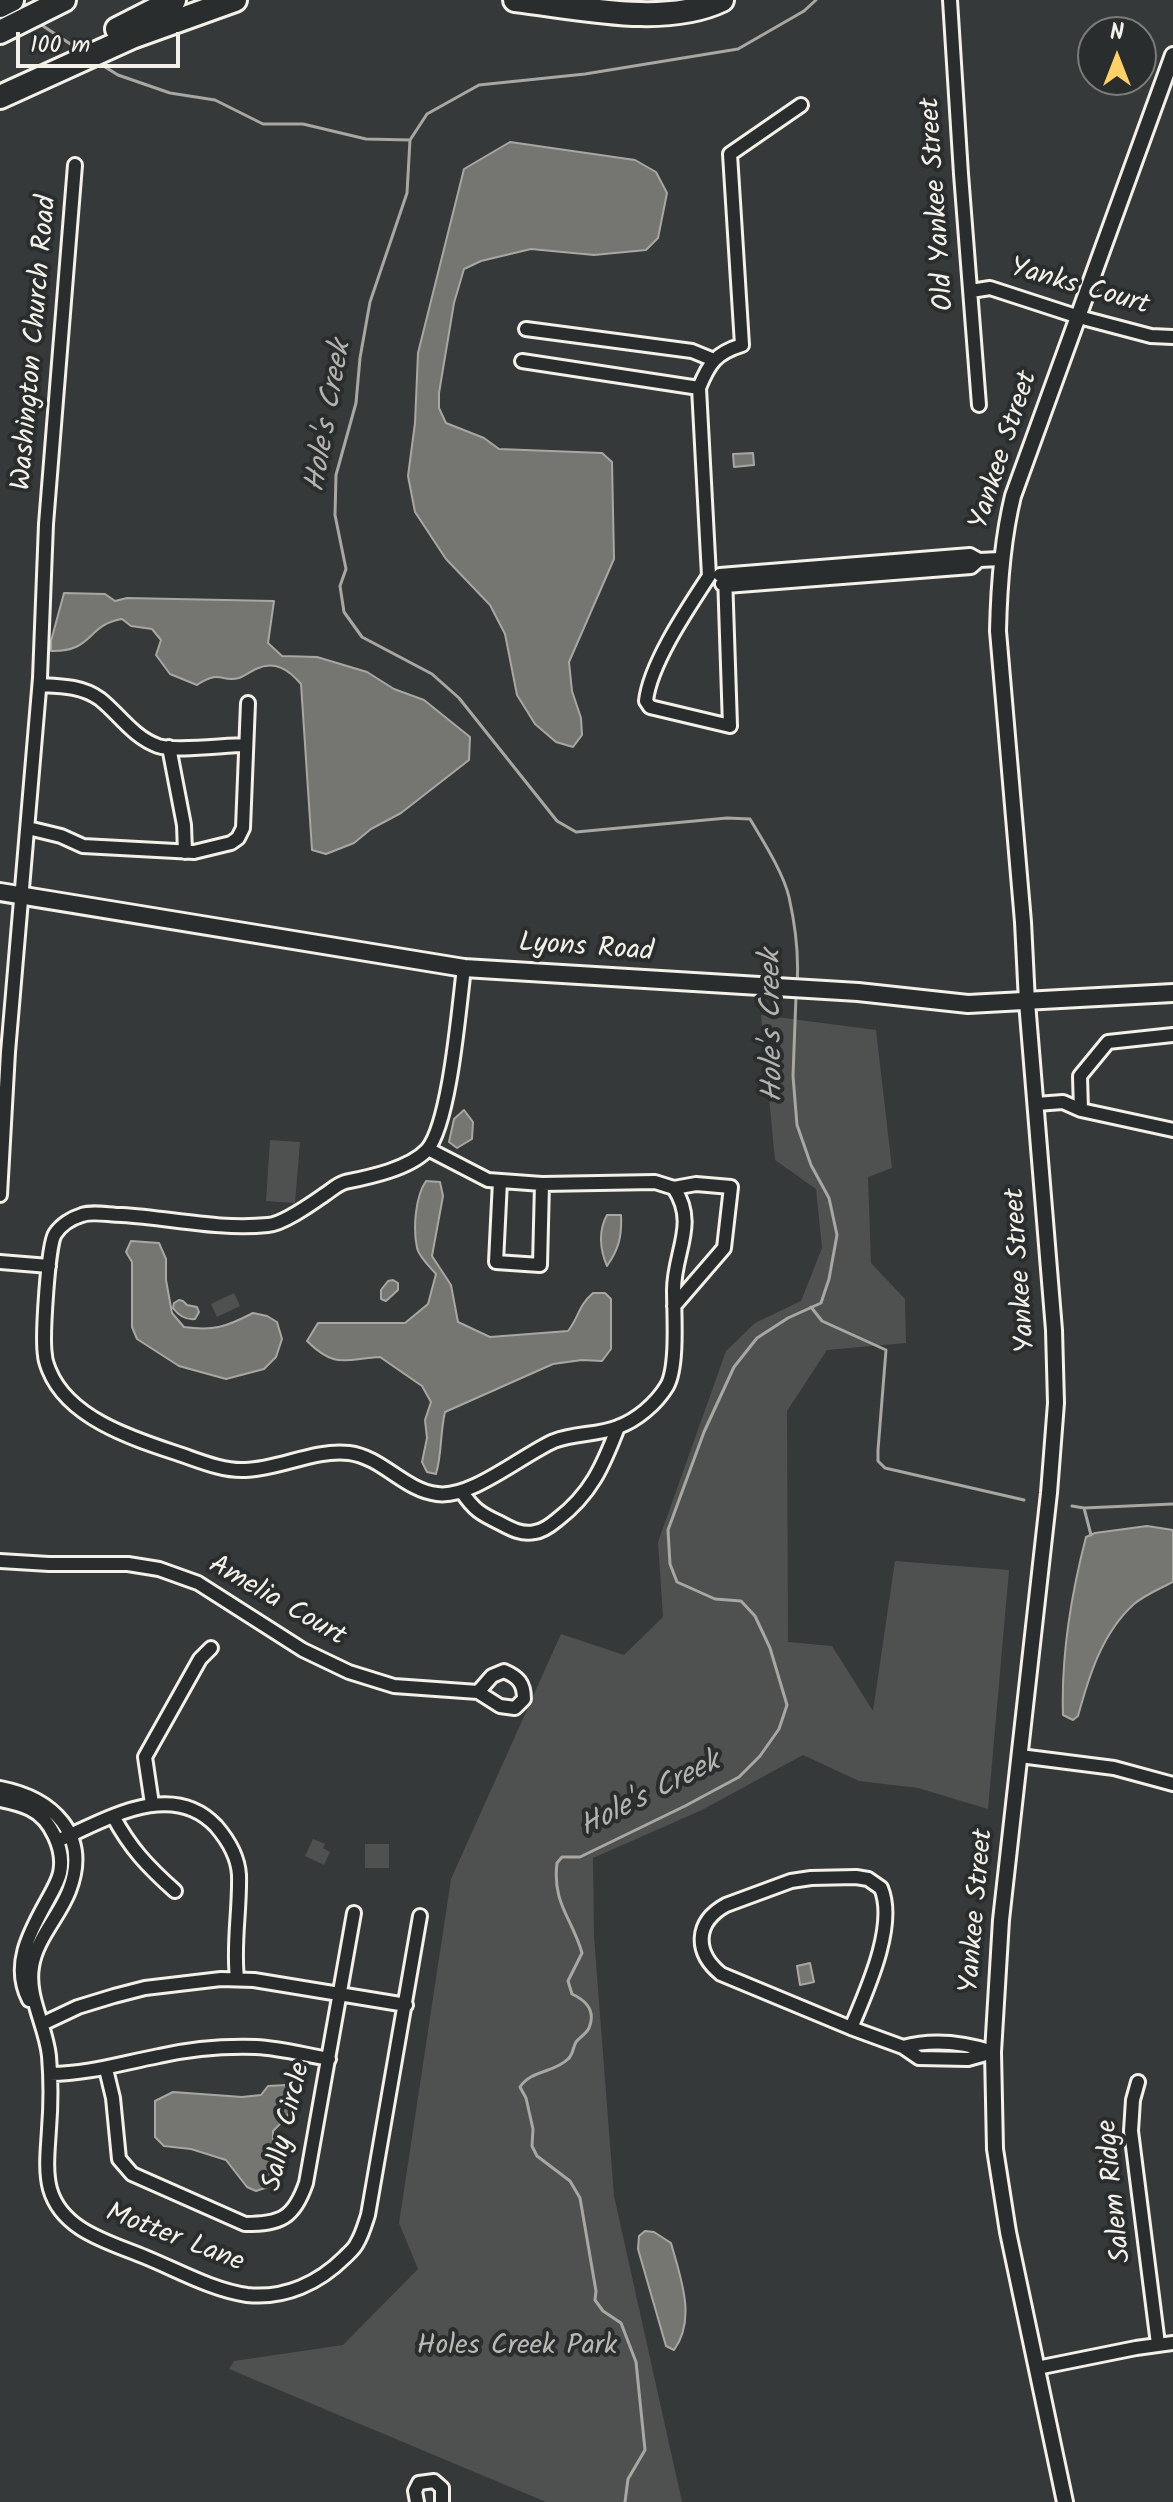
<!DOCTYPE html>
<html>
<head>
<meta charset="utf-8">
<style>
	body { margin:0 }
	#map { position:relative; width:1173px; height:2502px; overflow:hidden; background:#363939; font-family:Kalam,sans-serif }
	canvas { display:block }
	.north { position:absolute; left:1077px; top:16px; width:80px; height:80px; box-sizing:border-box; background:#2a2d2e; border:2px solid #7b7b78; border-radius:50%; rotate:0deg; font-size:22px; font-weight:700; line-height:32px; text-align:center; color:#f4f1e8 }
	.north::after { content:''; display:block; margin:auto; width:28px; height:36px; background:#ffd166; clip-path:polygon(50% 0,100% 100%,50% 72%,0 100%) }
	.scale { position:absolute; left:16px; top:32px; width:164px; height:36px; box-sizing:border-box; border:4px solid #f4f1e8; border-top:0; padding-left:10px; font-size:24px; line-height:28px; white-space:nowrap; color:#f4f1e8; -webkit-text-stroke:6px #2a2d2e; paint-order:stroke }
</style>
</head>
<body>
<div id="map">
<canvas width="1173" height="2502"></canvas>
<div class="north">N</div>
<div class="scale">100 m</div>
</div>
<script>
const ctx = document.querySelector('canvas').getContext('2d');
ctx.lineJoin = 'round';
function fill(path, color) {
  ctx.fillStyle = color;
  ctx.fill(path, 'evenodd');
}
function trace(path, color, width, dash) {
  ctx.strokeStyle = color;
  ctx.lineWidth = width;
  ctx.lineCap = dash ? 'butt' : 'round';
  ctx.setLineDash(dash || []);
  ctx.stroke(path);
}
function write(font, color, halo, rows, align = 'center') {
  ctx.font = font + ' Kalam,sans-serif';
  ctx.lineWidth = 8;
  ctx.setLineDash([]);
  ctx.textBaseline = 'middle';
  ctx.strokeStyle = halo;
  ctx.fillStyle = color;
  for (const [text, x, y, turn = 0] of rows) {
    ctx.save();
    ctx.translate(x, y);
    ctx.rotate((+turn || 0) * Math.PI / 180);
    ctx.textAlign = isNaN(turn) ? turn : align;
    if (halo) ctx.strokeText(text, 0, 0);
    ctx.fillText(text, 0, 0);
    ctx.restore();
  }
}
const green = new Path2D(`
	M761,1015l115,15 16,138 -24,9 3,86 34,36 1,44 -79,7 -40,61 1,231 44,4 41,65 22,-150 114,9 -21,239 -70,-21 -59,-7 -56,-26 -101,55 -109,48 1,79 20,259 68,306h-136l-317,-133 5,-8 109,-16 75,-76 -19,-46 52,-344 110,-245 63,21 39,-38 -5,-75 68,-191 29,-28 46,-22 21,-53 -6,-59 -41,-29z
	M270,1140l30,2 -5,61 -29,-2z
	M234,1293l6,13 -23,11 -6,-13z
	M313,1839l12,5 -2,4 7,4 -6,13 -19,-9z
	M365,1844h24v24h-24z`);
const water = new Path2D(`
	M510,142l125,18 21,12 11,21 -9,45 -12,12 -52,5 -63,-6 -50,12 -17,8 -10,34 -15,90v15l7,15 38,15 15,11 103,4 10,9 2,97 -45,103 3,29 9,27 1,17 -9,12 -17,-5 -21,-18 -18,-29 -12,-61 -15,-29 -44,-46 -31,-47 -7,-36 7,-53 3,-70 46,-184z
	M753,453l1,12 -20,2 -1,-13z
	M64,593l41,1 10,7 12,-3 147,3 -6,42 14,13 35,1 50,15 27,17 30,11 46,37 -1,23 -68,53 -30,16 -17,14 -28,11 -14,-4 -11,-166c-12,-14 -26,-24 -45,-15 -5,2 -11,7 -17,9 -18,5 -18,-9 -42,7l-27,-11 -14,-19 5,-15 -9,-11 -21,-3 -9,-7c-36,6 -28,33 -71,32v-10z
	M464,1110l9,12 -1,17 -15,9 -8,-6 5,-23z
	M426,1181l14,1 3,14 -11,60 19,29 7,37 32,15 78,-6c11,-14 10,-25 25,-38h12l6,6v50l-9,12 -20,-1 -29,4 -108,48c-5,21 -3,42 -9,62l-9,-2 -5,-10 5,-24 -2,-18 6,-18 -9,-16 -42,-29c-35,2 -45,12 -73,-16l11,-18h87l23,-19 8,-30c-6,-7 -17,-17 -19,-26 -4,-19 -2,-51 9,-67z
	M607,1215h14c1,21 -2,34 -14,51 -7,-16 -9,-35 0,-51z
	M131,1241l28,2 7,16v21l6,33 12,14c30,4 42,0 69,-14l14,3 10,6 5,17 -6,18 -12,12 -38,10 -47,-13 -42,-27 -5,-12v-65l-6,-10z
	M393,1280l5,3v7l-12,11 -5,-2v-9l7,-9z
	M179,1300l4,1 4,4 10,2 2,5 -4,7c-9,1 -16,-3 -22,-11l1,-5z
	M1147,1526l26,4v52c-12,6 -28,13 -39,22 -32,29 -45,72 -56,112l-5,4 -10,-5c-2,-60 8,-120 23,-178l9,-4z
	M810,1963l4,19 -14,3 -3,-19z
	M286,2085c10,26 5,28 -13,46v18l7,24 -6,12 -18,6 -9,-4 -21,-27 -35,-11 -27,-3 -9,-9v-36l18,-9 69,5 19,-2 7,-9z
	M645,2231l9,1 17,11c9,33 26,76 3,107l-8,-4 -28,-97 1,-13z`);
const stream = new Path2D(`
	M37,22l44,29
	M97,62l21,13 52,18 45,7 48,24h40l63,15 44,1
	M797,984c2,-27 -2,-60 -8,-87 -6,-25 -26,-56 -39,-78l-23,-1 -151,14 -19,-11 -98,-123 -27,-24 -70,-37 -18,-25 -4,-26 6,-17 -11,-54 1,-40 20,-72 4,-45 10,-56 37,-109 3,-53 17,-26 52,-29 106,-11 153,-25 66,-38 12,-11
	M811,1307l11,14 64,29 -8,100v11l7,7 139,32
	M1072,1506l12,2 89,-4
	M1084,1508l7,27
	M625,2502l3,-23 17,-29 -9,-88 -15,-39 -18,-12 -8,-11 1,-9 -16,-93 -10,-17 -33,-25 -5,-10 1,-17 -7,-31 -6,-11c11,-17 34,-14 48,-28 5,-4 5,-12 8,-17 4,-5 10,-8 13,-14 7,-17 -2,-27 -17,-34l-4,-13 14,-28c-10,-35 -30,-50 -25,-90l5,-6h18l105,-51 54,-29 21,-21 19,-27 8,-24 -17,-57 -15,-32 -14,-15 -26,-2 -38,-17 -7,-18 -2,-34 36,-98 30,-65 23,-29 31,-20 33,-15 8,-24 8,-44 -8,-37 -18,-33 -14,-40 -4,-49 3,-80`);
const minor = new Path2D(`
	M950,0l11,174 18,231
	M971,291l19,-3 89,29 72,19 22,1
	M526,329l166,22 22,9
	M522,361l177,27
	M720,575l250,-20 9,5 22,-1
	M709,576l-10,-188c10,-25 17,-35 43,-43l-12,-191 71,-49
	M709,576c-21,32 -59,88 -63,125l4,6 80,19 -5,-151
	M722,584l4,2 245,-19 8,-7
	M40,685c21,1 42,1 60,14 19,15 33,38 58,47 18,6 66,-1 88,-1
	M169,747l15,78 1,27
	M28,828l33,8 22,10 111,6 37,-9 7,-5 5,-10 5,-125
	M1036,1104l27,-2 18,8 92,20
	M1081,1110l-1,-34 28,-34 65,-7
	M428,1149l60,31 54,4 113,-2 19,6c24,36 0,64 0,102 0,23 4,77 -7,96 -11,18 -30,34 -49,41 -20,8 -44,6 -64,14 -32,14 -83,58 -117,53 -33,-4 -55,-37 -88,-41 -35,-4 -69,16 -104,17 -21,1 -43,-8 -63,-15 -45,-15 -113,-35 -133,-85 -2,-5 -4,-10 -4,-15 -3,-17 3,-110 10,-121 6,-9 17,-16 27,-19 11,-4 27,0 40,0 49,3 96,15 146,10 15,-1 43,-21 56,-30 8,-5 12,-10 21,-13 24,-5 64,-13 82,-32 23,-27 32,-143 37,-182
	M500,1181l-4,81 44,3 2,-81
	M674,1188l22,-4 35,3 -7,61 -50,58
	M0,1195l8,-143 32,-374 6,-154 29,-359
	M0,1262l49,4
	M462,1492c12,18 19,22 38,31 11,6 22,12 35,9 8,-1 16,-7 22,-12 34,-26 46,-54 61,-93
	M0,1561l49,3h79l31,5 39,14 105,67 46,22 45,14 84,6 22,14 15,2 9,-9c0,-16 -6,-22 -20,-28l-12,5 -14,16
	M1020,1756l94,12 59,16
	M0,1788c52,10 91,46 69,103 -10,26 -33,48 -37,76 -5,30 14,59 17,89 2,24 2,48 0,73 -1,19 -4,41 1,60 12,42 59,53 95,68 32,13 67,33 102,38 38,4 72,-12 98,-38 4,-4 10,-9 12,-14 5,-8 8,-19 11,-28l52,-299
	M0,1800c10,2 20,4 30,9 21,10 35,41 30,64 -2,9 -8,19 -13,28 -17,31 -36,64 -18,99
	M152,1804l-7,-47 55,-98 11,-11
	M113,1816c17,32 35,51 62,75
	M57,1841c47,-20 114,-63 159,-15 12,14 22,30 23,49 1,35 -6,69 -2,103
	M856,1877l12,2 13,9c16,38 -15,104 -30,140l-130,-54c-27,-22 -26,-52 5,-69l65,-24 20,-3z
	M42,2024l36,-17 36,-11 31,-8 76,-9 33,1 152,25
	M851,2028l52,19 16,11 49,1 25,-7
	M903,2047c29,-8 62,-4 90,5
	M106,2069l7,29 6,61 13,15 113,50c36,0 49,-6 61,-41l48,-270
	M50,2074c38,0 72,-11 109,-18 31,-7 65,-10 97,-9 24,1 49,8 73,12
	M1138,2082l-5,18 -2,31 27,213
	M1037,2368l99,-20 37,-5
	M417,2502l-2,-11 4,-8 15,-2 8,7v14`);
const tertiary = new Path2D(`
	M1065,2502l-57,-270 -13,-83 -2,-97 8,-132 48,-427 7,-90 -2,-73 -27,-328 -4,-80 -25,-291c1,-46 4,-90 15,-135l160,-441`);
const secondary = new Path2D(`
	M0,892l464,76 394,24 110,12 205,-11`);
const motorway = new Path2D(`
	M515,0c62,7 149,28 207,0
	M0,6l12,-6
	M117,29l57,-29
	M0,32l64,-32
	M0,97l132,-60 103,-37`);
const streetNames = [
	["Old Yankee Street",940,204,-94],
	["Yanks Court",1079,289,16],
	["Washington Church Road",37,343,-85],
	["Yankee Street",1006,451,-72],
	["Lyons Road",586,950,4],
	["Yankee Street",1023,1270,-94],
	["Amelia Court",276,1603,30],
	["Yankee Street",979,1911,-85],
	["Sally Circle",289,2127,-77],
	["Salem Ridge",1117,2191,-96],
	["Motter Lane",174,2240,21]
];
const parkNames = [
	["Holes Creek Park",517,2348]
];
const waterNames = [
	["Hole's Creek",331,417,-80],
	["Hole's Creek",775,1026,-91],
	["Hole's Creek",651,1797,-27]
];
fill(green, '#4e514f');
fill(water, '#757572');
trace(water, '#a8a7a1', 2);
trace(stream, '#a8a7a1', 3);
trace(minor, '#f4f1e8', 18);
trace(tertiary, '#f4f1e8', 20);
trace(secondary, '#f4f1e8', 22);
trace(motorway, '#f4f1e8', 28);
trace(minor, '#2a2d2e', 12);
trace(tertiary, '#2a2d2e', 14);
trace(secondary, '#2a2d2e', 16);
trace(motorway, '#2a2d2e', 22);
write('28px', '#f4f1e8', '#2a2d2e', streetNames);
write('28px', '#bab9b2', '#2a2d2e', parkNames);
write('italic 30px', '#b4b3ad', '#2a2d2e', waterNames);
</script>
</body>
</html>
